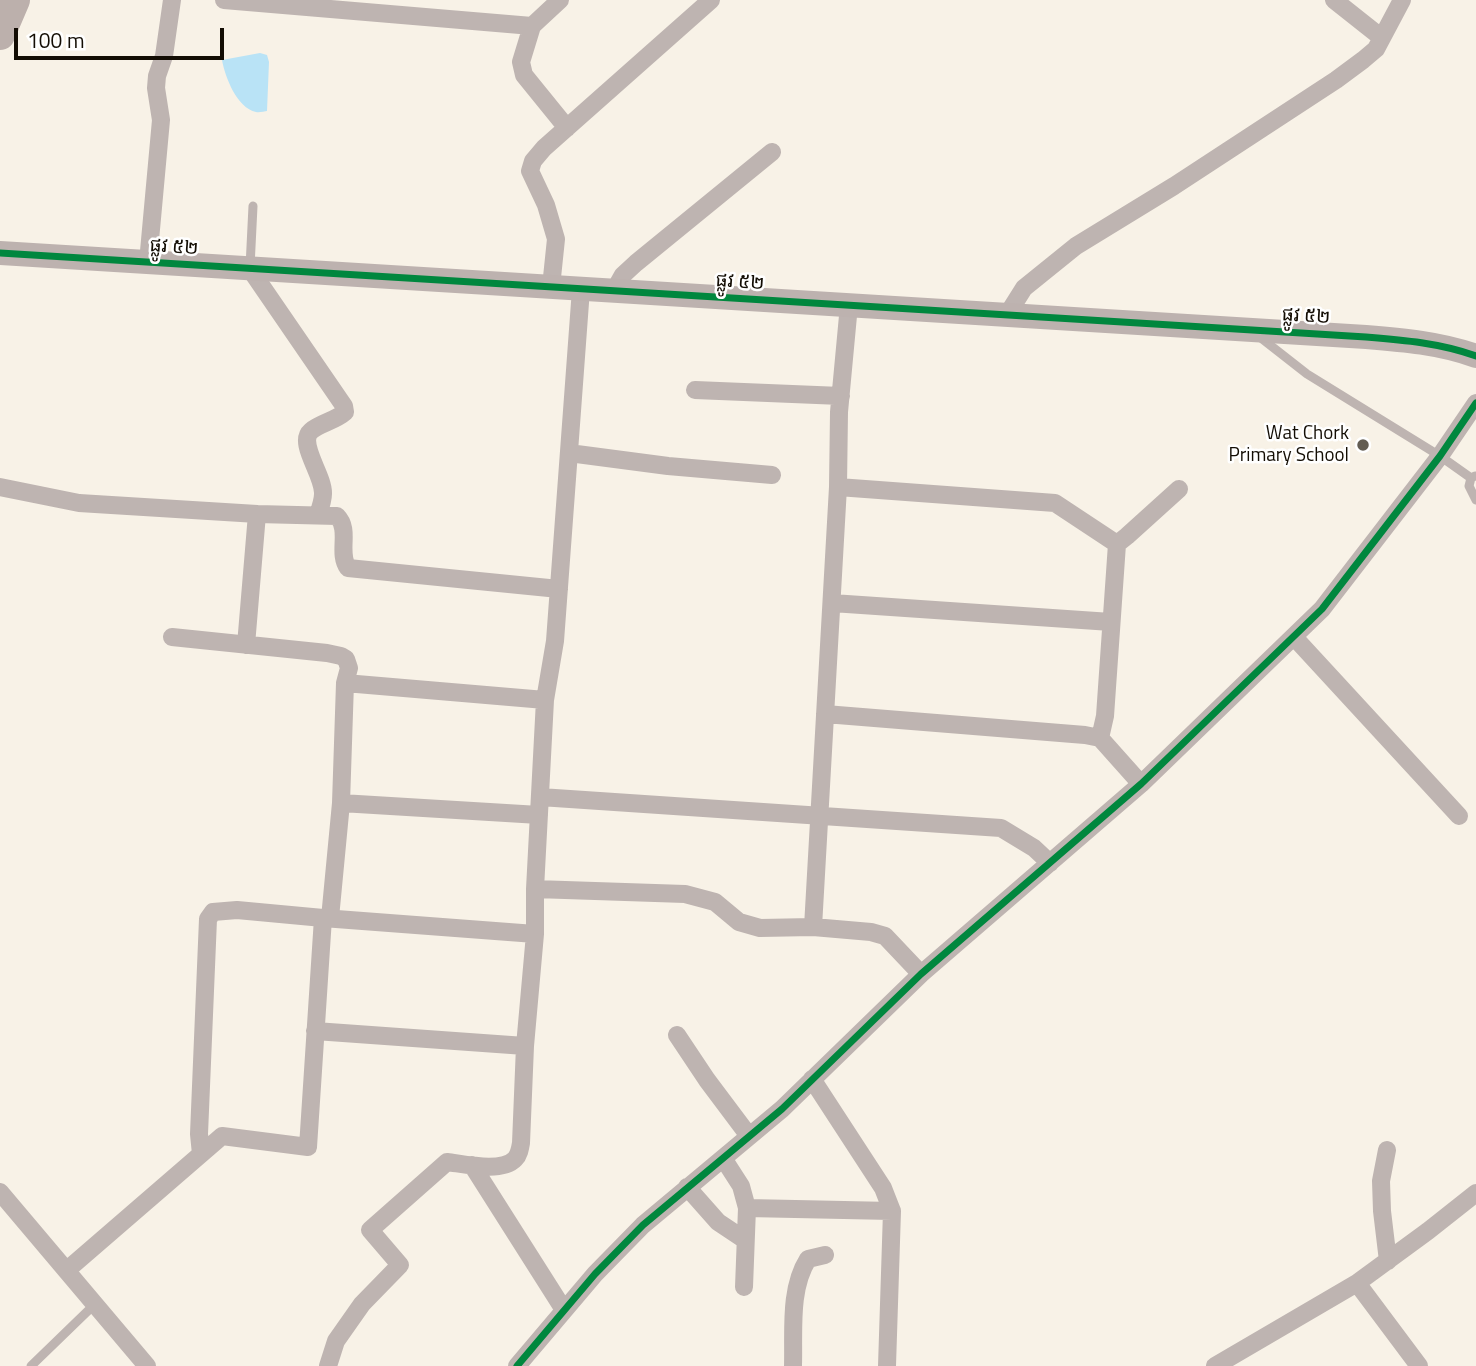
<!DOCTYPE html>
<html>
<head>
<meta charset="utf-8">
<style>
	body { margin:0 }
	#map { position:relative; width:1476px; height:1366px; overflow:hidden; background:#f8f2e7; font-family:"Titillium Web",sans-serif }
	canvas { display:block }
	.scale { position:absolute; left:14px; top:28px; width:210px; height:32px; box-sizing:border-box; border:4px solid #130d04; border-top:0; padding-left:9px; font-size:21px; line-height:24px; white-space:nowrap; color:#130d04; -webkit-text-stroke:5px #fff; paint-order:stroke }
</style>
</head>
<body>
<div id="map">
<canvas width="1476" height="1366"></canvas>
<div class="scale">100 m</div>
</div>
<script>
const ctx = document.querySelector('canvas').getContext('2d');
ctx.lineJoin = 'round';
function fill(path, color) {
  ctx.fillStyle = color;
  ctx.fill(path, 'evenodd');
}
function trace(path, color, width, dash) {
  ctx.strokeStyle = color;
  ctx.lineWidth = width;
  ctx.lineCap = dash ? 'butt' : 'round';
  ctx.setLineDash(dash || []);
  ctx.stroke(path);
}
function write(font, color, halo, rows, align = 'center') {
  ctx.font = font + ' "Titillium Web","Noto Sans Khmer",sans-serif';
  ctx.lineWidth = 5;
  ctx.setLineDash([]);
  ctx.textBaseline = 'middle';
  ctx.strokeStyle = halo;
  ctx.fillStyle = color;
  for (const [text, x, y, turn = 0] of rows) {
    ctx.save();
    ctx.translate(x, y);
    ctx.rotate((+turn || 0) * Math.PI / 180);
    ctx.textAlign = isNaN(turn) ? turn : align;
    if (halo) ctx.strokeText(text, 0, 0);
    ctx.fillText(text, 0, 0);
    ctx.restore();
  }
}
const water = new Path2D(`
	M260,53l7,2 2,7 -2,49c-2,0 -8,2 -11,1 -19,-4 -31,-35 -34,-52z`);
const lane = new Path2D(`
	M250,267l3,-61
	M1261,338l46,36 133,82 31,22
	M1475,476l-4,2 -2,8 7,14
	M31,1366l64,-62`);
const street = new Path2D(`
	M224,0l308,26
	M560,0l-28,26 -11,36 3,13 43,53
	M1334,0l48,38
	M148,262l13,-142 -5,-32 1,-12 7,-20 8,-56
	M250,269l94,137 1,6c-10,9 -25,11 -34,19 -14,12 13,44 12,63 0,6 -3,15 -5,21
	M551,287l5,-48 -10,-34 -16,-34 3,-10 11,-13 167,-148
	M614,291l9,-16 13,-12 136,-111
	M1007,315l17,-27 52,-42 98,-60 162,-106 27,-20 13,-11 26,-49
	M695,390l146,6
	M569,453l99,13 104,9
	M0,487l79,16 178,11 -11,131
	M838,487l217,16 62,41
	M257,514l80,2c14,14 0,37 11,52l211,21
	M1117,544l10,-8 52,-47
	M832,603l279,19
	M172,637l155,16 14,3 5,3 3,9 -4,15 -4,120 -11,115
	M1294,637l165,179
	M345,683l200,17
	M825,714l260,21 15,3 41,46
	M1100,738l5,-22 12,-172
	M540,797l461,31 33,20 16,15
	M341,803l198,12
	M535,889l150,5 30,8 24,20 21,6 53,-1 58,5 14,4 36,38
	M813,927l25,-440 1,-75 10,-107
	M315,1031l210,15
	M677,1035l30,45 42,56
	M812,1079l71,109 9,23 -5,155
	M1387,1150l-6,31 1,30 6,50
	M201,1154l-2,-20 9,-215 5,-7 24,-2 86,8 212,16
	M723,1158l18,28 6,22 -3,79
	M472,1165l92,145
	M687,1187l31,35 27,18
	M0,1192l147,174
	M747,1208l145,3
	M67,1270l155,-134 86,11 15,-229
	M1357,1283l62,83
	M328,1366l8,-25 26,-37 38,-39 -30,-35 77,-68c17,2 55,11 68,-3 4,-4 5,-10 6,-16l4,-97 10,-112v-45l10,-189 10,-59 26,-352
	M517,1366l78,-92 48,-49 139,-116 139,-135 220,-190 181,-175 118,-153 36,-53
	M793,1366c1,-35 -4,-77 15,-107l17,-4
	M1215,1366l142,-83 71,-52 48,-38`);
const secondary = new Path2D(`
	M0,253l1366,84c37,3 74,6 110,19`);
const highway = new Path2D(`
	M0,35l15,-35`);
const cycleway = new Path2D(`
	M0,253l1366,84c37,3 74,6 110,19
	M517,1366l78,-92 48,-49 139,-116 139,-135 220,-190 181,-175 118,-153 36,-53`);
const markers = [
	[1363,445,7,"#635d53"]
];
const streetNames = [
	["ផ្លូវ ៥២",174,248,4],
	["ផ្លូវ ៥២",740,283,4],
	["ផ្លូវ ៥២",1306,317,3]
];
const poiNames = [
	["Wat Chork",1349,434],
	["Primary School",1349,456]
];
fill(water, '#b9e3f6');
trace(lane, '#beb4b1', 9);
trace(street, '#beb4b1', 18);
trace(secondary, '#bdb2af', 24);
trace(highway, '#bcb0ac', 30);
trace(cycleway, '#00873e', 7);
for (const [x, y, r, color] of markers) {
  const dot = new Path2D();
  dot.arc(x, y, r, 0, 2 * Math.PI);
  ctx.fillStyle = color;
  ctx.fill(dot);
  trace(dot, '#fff', 2.5);
}
write('19px', '#130d04', '#fff', streetNames);
write('19px', '#130d04', '#fff', poiNames, 'right');
</script>
</body>
</html>
